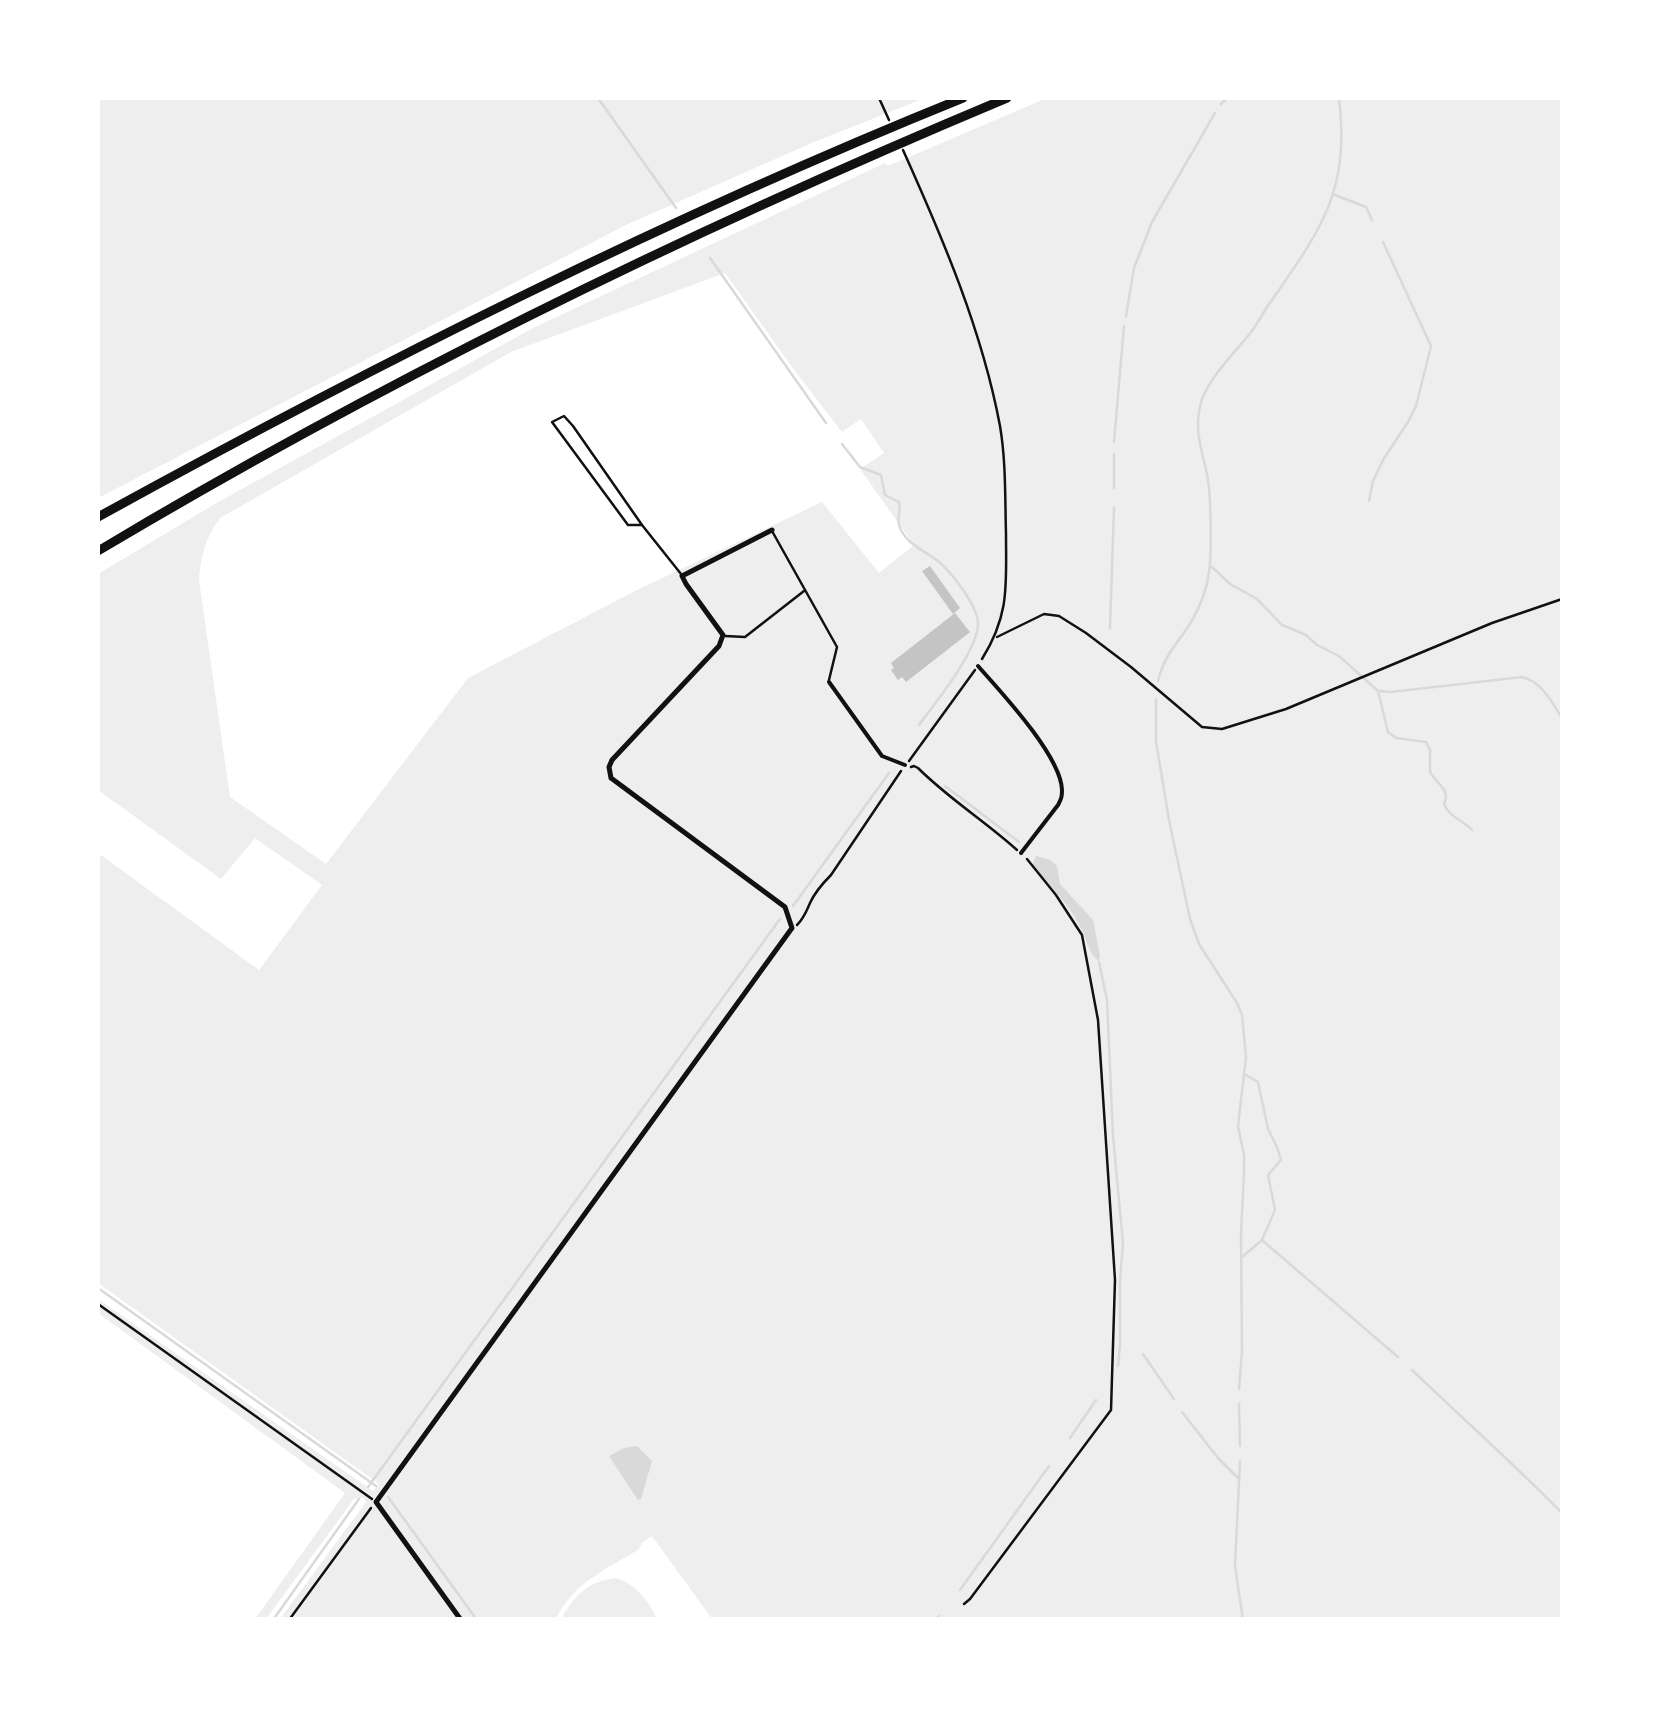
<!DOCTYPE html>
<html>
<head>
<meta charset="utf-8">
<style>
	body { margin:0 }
	#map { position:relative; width:1660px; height:1717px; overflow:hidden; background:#fff; font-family:Literata,serif }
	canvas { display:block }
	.frame { position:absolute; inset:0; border:100px solid #fff; pointer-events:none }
</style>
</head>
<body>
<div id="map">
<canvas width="1660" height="1717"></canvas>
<div class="frame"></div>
</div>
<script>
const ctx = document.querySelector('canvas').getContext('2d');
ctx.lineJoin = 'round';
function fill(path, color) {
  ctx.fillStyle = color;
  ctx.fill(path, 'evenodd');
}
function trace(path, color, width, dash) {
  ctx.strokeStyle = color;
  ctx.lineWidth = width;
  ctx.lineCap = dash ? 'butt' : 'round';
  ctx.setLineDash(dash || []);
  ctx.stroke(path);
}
const green = new Path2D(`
	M98,98h827l-111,44 -186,82 -530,274z
	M1047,98h515v1521h-850l-60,-83 -9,6 -5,8c-32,19 -66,34 -82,69h-276l86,-117 -2,-4 -10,1 -88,120h-11l90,-126 -247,-180v-14l275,192 6,-7 -281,-201v-430l161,117 63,-85 -67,-47 -34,41 -123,-89v-216l115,-69 320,-177 352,-165 3,3zM725,273l69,97 48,62 19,-13 23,34 -24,16 54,76 -35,28 -57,-71 -187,89 -167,87 -142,186 -96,-67 -31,-217c2,-24 6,-41 21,-62l291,-166z
	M616,1578c21,7 32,22 41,41h-96c13,-23 27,-38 55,-41z`);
const water = new Path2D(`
	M1036,856l14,4 7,6 3,18 33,36 7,36 -1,5c-10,-7 -11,-18 -16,-29 -12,-26 -33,-46 -50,-68z
	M637,1446l15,15 -11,38 -3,1 -29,-44 15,-8z`);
const stream = new Path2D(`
	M598,98l78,110
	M1221,104l6,-6
	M1335,195l31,12 6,13
	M710,258l116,165
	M1126,316l8,-48 18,-46 63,-109
	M1114,442l10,-116
	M842,444l18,23 21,8 4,20 14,7c2,8 -2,16 0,23 5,18 26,26 39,36 14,12 41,46 40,64 -2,28 -42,77 -59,100
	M1114,488v-34
	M1369,501l4,-20 10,-21 25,-38 8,-16 15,-60 -48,-104
	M1212,567l18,17 27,15 25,26 24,10 11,10 22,11 39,35 13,1 131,-15c19,4 30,25 40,41
	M1110,628l4,-121
	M1158,681c7,-28 19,-36 33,-59 9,-15 16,-33 18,-50 3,-18 2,-80 -2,-98 -6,-26 -14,-48 -5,-75 10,-25 33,-46 49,-67 8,-10 13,-22 21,-32 50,-72 78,-110 67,-202
	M1378,691l10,41 8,6 30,4 4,8v22c7,12 21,18 14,32 5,13 19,16 28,26
	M1156,699v42l13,79 21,99 9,25 38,59 5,12 4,42 -8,69 6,29v18l-3,60 1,119 -3,37
	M945,786l74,56
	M793,906l96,-133
	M1099,962l8,38 6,136 10,107 -3,37v64l-2,22
	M1263,1241l135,116
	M1242,1257l20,-17 13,-30 -7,-35 13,-15 -4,-13 -9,-18 -10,-47 -14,-8
	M98,1288l278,198
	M1143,1354l31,45
	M1412,1370c50,48 102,94 150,143
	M1239,1404l1,42
	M1182,1412l36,46 21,21
	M1070,1438l26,-38
	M1240,1461l-5,105 8,54
	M368,1487l412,-568
	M388,1497l89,123
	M960,1590l89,-124
	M273,1620l86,-121
	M936,1620l3,-4`);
const building = new Path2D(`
	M930,566l30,42 -7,6 -31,-43z
	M955,613l15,19 -64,50 -4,-5 -4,3 -7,-10 3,-2 -3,-5z`);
const path = new Path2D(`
	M879,98l10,22
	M903,150c40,89 79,180 97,276 6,35 5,72 6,108 0,51 4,80 -24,125
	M997,637l47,-23 15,2 27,17 45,34 71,60 20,2 64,-20 206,-86 70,-24
	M909,761l66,-91
	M911,767l3,-1 4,2c31,31 67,53 99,82
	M797,925c7,-7 9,-13 13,-22 5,-11 12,-19 21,-28l70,-104
	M98,1304l274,195
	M964,1604l6,-5 141,-189 4,-130 -17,-260 -16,-85 -26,-40 -29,-36
	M289,1620l82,-112`);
const service = new Path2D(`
	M642,525l-69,-99 -9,-10 -12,6 76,103h14l39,49
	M772,531l65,116 -8,33
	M725,636l20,1 59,-46`);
const pedestrian = new Path2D(`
	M978,666c23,26 83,90 84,124 0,8 -1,9 -4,15l-37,48
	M829,682l53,74 23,9`);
const minor = new Path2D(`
	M461,1620l-85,-118 416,-574 -7,-21 -174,-129 -2,-11 3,-7 107,-114 4,-11 -37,-51 -4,-8 90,-46`);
const motorway = new Path2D(`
	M98,517c280,-154 568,-299 865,-419
	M98,551c291,-174 596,-322 909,-453`);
fill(green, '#eee');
fill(water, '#d9d9d9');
trace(stream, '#d9d9d9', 2.5);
fill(building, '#c4c4c4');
trace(path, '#111', 2.5);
trace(service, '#111', 2.5);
trace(pedestrian, '#111', 4);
trace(minor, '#111', 5);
trace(motorway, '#111', 9);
</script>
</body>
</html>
